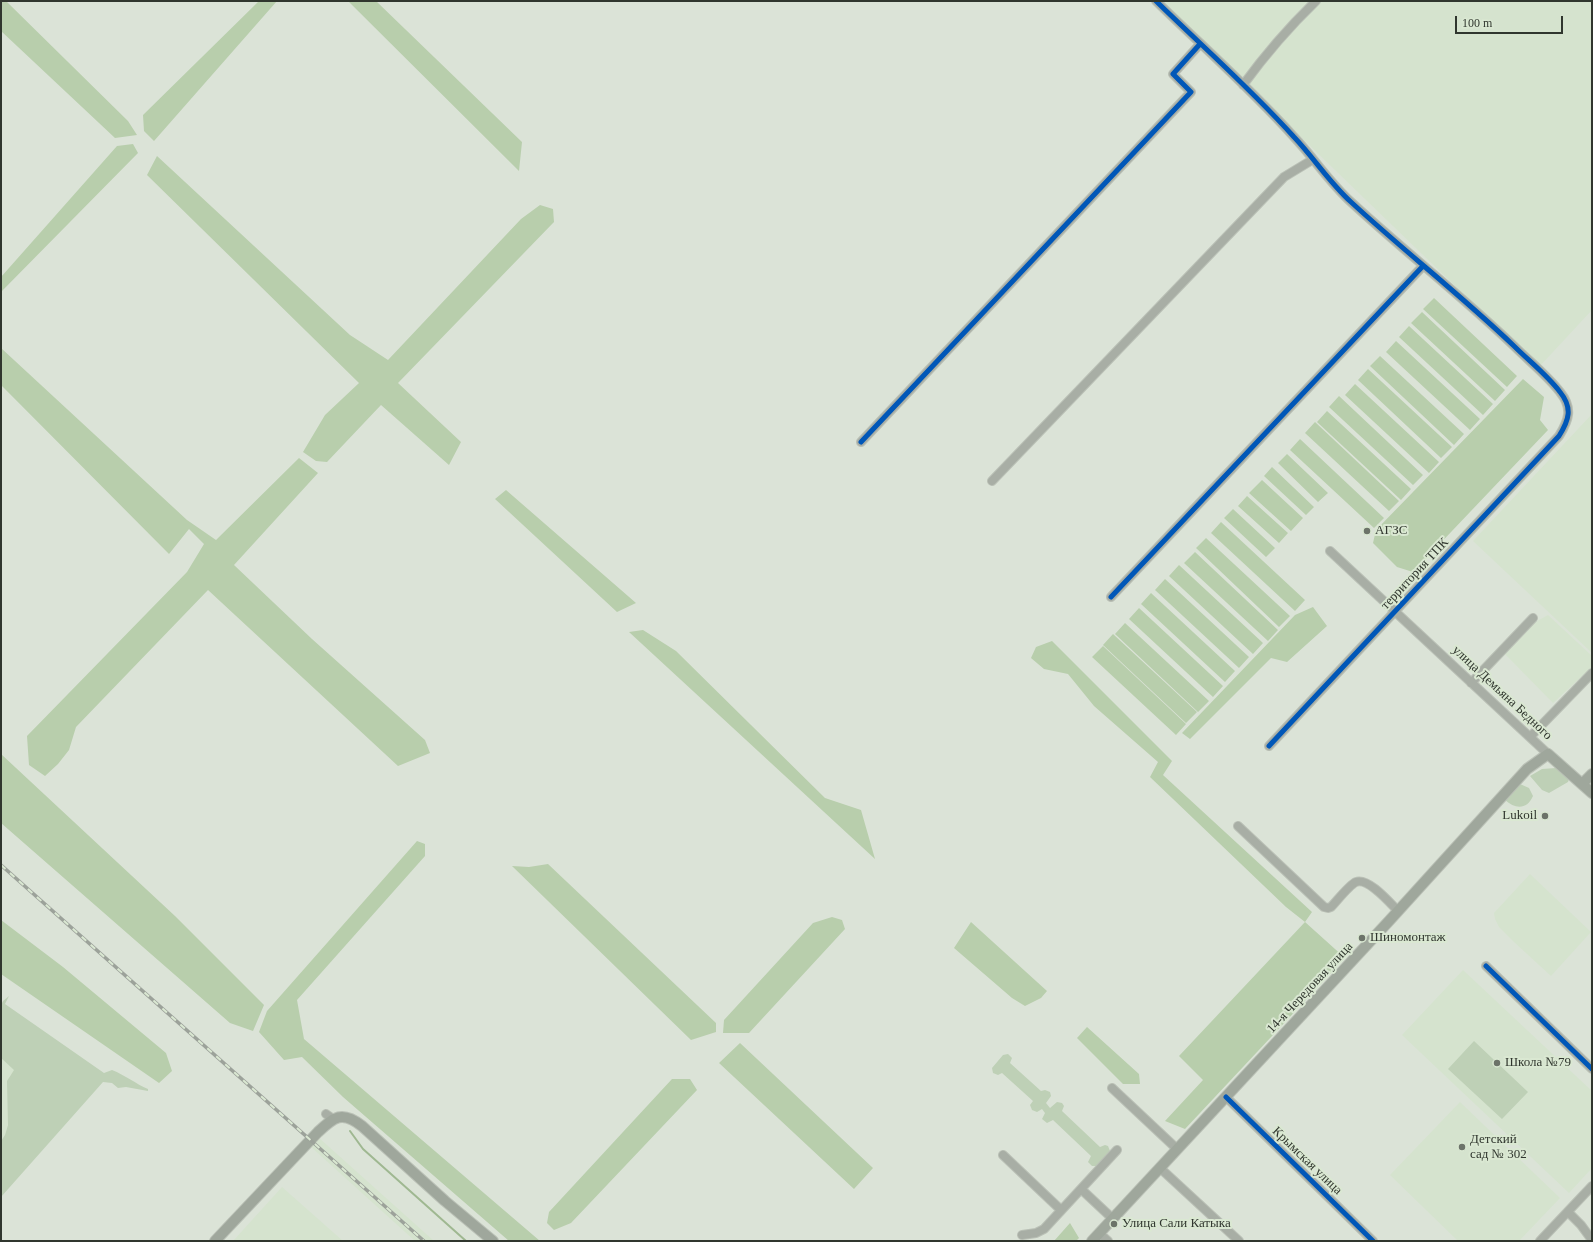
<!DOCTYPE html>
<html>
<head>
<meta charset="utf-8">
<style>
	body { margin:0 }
	#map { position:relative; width:1593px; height:1242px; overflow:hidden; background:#dbe3d7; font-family:"Times New Roman",serif }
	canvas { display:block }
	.frame { position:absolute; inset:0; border:2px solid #30362e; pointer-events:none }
	.scale { position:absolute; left:1455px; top:16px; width:108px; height:18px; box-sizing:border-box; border:2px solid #30362e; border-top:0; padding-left:5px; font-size:12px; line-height:14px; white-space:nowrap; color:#30362e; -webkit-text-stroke:3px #dae8d2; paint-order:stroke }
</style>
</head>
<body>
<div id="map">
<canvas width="1593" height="1242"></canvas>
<div class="frame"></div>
<div class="scale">100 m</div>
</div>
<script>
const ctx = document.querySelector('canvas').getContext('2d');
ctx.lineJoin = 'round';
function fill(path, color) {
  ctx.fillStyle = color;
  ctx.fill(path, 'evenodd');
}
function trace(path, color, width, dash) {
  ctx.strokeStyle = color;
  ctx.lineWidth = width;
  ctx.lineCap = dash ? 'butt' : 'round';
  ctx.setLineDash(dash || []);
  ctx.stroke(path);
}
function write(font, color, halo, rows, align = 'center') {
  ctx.font = font + ' "Times New Roman",serif';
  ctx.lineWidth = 4;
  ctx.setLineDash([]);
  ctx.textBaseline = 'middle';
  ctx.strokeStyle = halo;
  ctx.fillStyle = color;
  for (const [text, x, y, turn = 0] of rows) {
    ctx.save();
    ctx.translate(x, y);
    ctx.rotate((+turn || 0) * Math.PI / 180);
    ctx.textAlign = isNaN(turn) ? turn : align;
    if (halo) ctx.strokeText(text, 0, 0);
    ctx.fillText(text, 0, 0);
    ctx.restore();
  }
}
const built = new Path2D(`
	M1160,1h432v309l-53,57z
	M1592,414v239l-119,-112z
	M1548,615l44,41v11l-39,36 -49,-50 26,-28z
	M1530,874l61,58 -40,44 -37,-34 -15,-15 -4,-8 -1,-6z
	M1463,970l129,121v77l-23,25 -167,-158z
	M1,1058l14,12 -6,7 -1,48 -3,10 -4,6z
	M1460,1102l100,96 -41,43h-61l-68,-66z
	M318,1137l116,104h-19l-105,-95z
	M282,1187l61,54h-110z`);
const green = new Path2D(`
	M1556,768l6,2 7,9 -1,3 -19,11 -7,-3 -12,-14 12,-7z
	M1520,784l9,4 4,8c-6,14 -18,13 -28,4z
	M9,996l-4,8 99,69 8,-3c13,5 24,14 36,19v2l-22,-4 -8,1 -6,-5 -9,-1 -102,115v-56l4,-6 3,-10 -1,-44 7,-11 -13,-12v-53l2,-4z
	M1474,1041l54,51 -26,27 -54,-50z
	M1008,1054l4,4 -2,5 31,28 4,-1 5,2 1,4 -5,7 4,5 7,-6 5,1 2,3 -2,5 38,36 5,-2 3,1 2,5 -1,2 -13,13h-4l-4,-4 3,-6 -38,-36 -6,3 -5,-4 3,-6 -3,-4 -5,3 -5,-2 -2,-5 3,-4 -31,-28 -4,2 -5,-2 -1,-5 11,-13z`);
const forest = new Path2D(`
	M1,1h5l122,120 9,14 -22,3 -114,-107z
	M259,1h18l-123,140 -10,-10 -1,-16z
	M348,1h28l146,141 -3,29z
	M133,144l5,9 -137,139v-15l116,-131z
	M157,156l193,179 38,25 133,-141 19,-14 13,4 1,13 -156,161 63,59 -12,23 -68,-60 -54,57 -11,-1 -13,-9 22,-37 34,-32 -212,-208z
	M1434,298l83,78 -10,11 -84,-78z
	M1422,312l83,78 -10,11 -84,-78z
	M1409,326l84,78 -10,11 -84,-78z
	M1396,341l84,78 -10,11 -84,-78z
	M1,348l186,172 29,20 83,-82 19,15 -84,92 78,74 113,101 5,13 -32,13 -190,-176 -132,137 -7,23 -11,14 -13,12 -16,-11 -2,-29 160,-164 17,-28 -15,-15 -20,25 -168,-169z
	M1380,356l84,78 -10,11 -84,-79z
	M1368,369l84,78 -11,11 -83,-78z
	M1523,379l21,18 -4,23 8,10 -135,142 -16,-5 -24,-24 3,-13z
	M1355,384l84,78 -10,11 -84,-78z
	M1339,396l84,79 -10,10 -84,-78z
	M1327,411l84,78 -10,11 -84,-78z
	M1315,422l84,79 -10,10 -84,-78z
	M1300,439l84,79 -10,10 -84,-78z
	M1287,454l41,39 -10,9 -40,-39z
	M1272,467l42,40 -8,8 -42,-39z
	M1262,480l41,38 -12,13 -42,-38z
	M506,490l130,113 -19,9 -122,-113z
	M1247,496l41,37 -9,10 -41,-37z
	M1233,509l42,39 -9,9 -42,-39z
	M1221,522l84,78 -10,11 -84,-78z
	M1206,538l84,78 -11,11 -83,-79z
	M1195,552l83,78 -10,11 -84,-78z
	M1179,565l84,78 -10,11 -84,-78z
	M1165,579l84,78 -10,11 -84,-78z
	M1151,593l84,78 -10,11 -84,-78z
	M1313,607l14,19 -40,36 -16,-4 -81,81 -8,-6 113,-118z
	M1139,608l84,78 -10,11 -84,-78z
	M1125,623l84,78 -11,11 -83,-78z
	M643,630l33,21 149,147 36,12 14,49 -246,-227z
	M1113,634l84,78 -11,11 -83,-78z
	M1052,641l120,120 -9,14 149,137 -7,10 40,36 -160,171 -20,-8 38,-41 -24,-24 126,-134 -19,-15 -136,-130 8,-15 -64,-56 -26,-32 -24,-5 -13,-11 5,-11z
	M1103,646l83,78 -10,11 -84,-78z
	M1,754l174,162 89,89 -11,26 -23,-8 -229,-200z
	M417,841l8,3v12l-128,144 7,39 236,202h-31l-166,-144 -41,-40 -18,3 -25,-28 8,-21z
	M548,864l168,159v9l-25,8 -179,-174 17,1z
	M832,917l10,3 3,9 -96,104h-26l1,-13 89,-97z
	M1,920l62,47 103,86 6,18 -13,12 -158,-109z
	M971,922l76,69 -6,7 -16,8 -13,-8 -58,-50z
	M1087,1027l52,47 1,10h-17l-46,-46z
	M740,1043l133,125 -19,21 -135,-126z
	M672,1079h18l7,11 -126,133 -17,7 -7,-7 2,-11z
	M1070,1223l9,15 -3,3h-22z`);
const stream = new Path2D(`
	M350,1131l13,18 103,92`);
const minor = new Path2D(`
	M1156,1c46,45 95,88 138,136 20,21 35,45 57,65 53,49 111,94 163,144 15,15 33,29 46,46 13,16 9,28 -1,44l-290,310
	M1243,85c22,-30 46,-58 73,-84
	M861,442l330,-350 -18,-18 27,-30
	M992,481l292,-304 28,-17
	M1330,551l218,203
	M1111,597l312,-331
	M1471,683l62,-65
	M1530,737l62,-64
	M1238,826l86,81 4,1 3,-1c6,-6 18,-22 25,-25 12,-5 34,21 42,29
	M1486,966l106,103
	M1112,1088l65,61
	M1226,1097l147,144
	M326,1114l7,5
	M1003,1155l58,55
	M1160,1168l79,73
	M1081,1189l32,30
	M1568,1212l13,13 11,15
	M1099,1233l9,8
	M1022,1235l14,-2 8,-4 73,-79
	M1540,1241l52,-55`);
const major = new Path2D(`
	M1582,784l10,-10
	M215,1241l103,-109c16,-15 24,-22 44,-6l83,75 48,40
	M1092,1241l297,-320 138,-152 21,-15 44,39`);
const rail = new Path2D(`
	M1,865l423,376`);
const cycleway = new Path2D(`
	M1156,1c46,45 95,88 138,136 20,21 35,45 57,65 53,49 111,94 163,144 15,15 33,29 46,46 13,16 9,28 -1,44l-290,310
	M861,442l330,-350 -18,-18 27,-30
	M1111,597l312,-331
	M1486,966l106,103
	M1226,1097l147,144`);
const markers = [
	[1367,531,4,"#6c7369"],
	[1545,816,4,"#6c7369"],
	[1362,938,4,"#6c7369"],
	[1497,1063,4,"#6c7369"],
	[1462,1147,4,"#6c7369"],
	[1114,1224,4,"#6c7369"]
];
const poiNames = [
	["АГЗС",1375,531],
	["Lukoil",1537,816,"right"],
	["Шиномонтаж",1370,938],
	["Школа №79",1505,1063],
	["Детский",1470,1140],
	["сад № 302",1470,1155],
	["Улица Сали Катыка",1122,1224]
];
const streetNames = [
	["территория ТПК",1415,574,-47],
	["улица Демьяна Бедного",1502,693,43],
	["14-я Чередовая улица",1310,988,-47],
	["Крымская улица",1307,1161,44]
];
fill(built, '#d5e3ce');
fill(green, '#bed0b6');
fill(forest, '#b8ceac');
trace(stream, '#9fb891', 2);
trace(minor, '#bac0b6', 10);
trace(major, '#bac0b6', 12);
trace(minor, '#a8aea5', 8);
trace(major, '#9fa79c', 10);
trace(rail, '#9ca29a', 3.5);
trace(rail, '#dae8d2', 2, [6]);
trace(cycleway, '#0057b8', 5);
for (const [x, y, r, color] of markers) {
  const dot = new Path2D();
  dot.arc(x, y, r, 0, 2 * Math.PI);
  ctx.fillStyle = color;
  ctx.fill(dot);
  trace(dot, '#dae8d2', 1.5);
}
write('13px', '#30362e', '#dae8d2', poiNames, 'left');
write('13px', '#30362e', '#dae8d2', streetNames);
</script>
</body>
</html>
